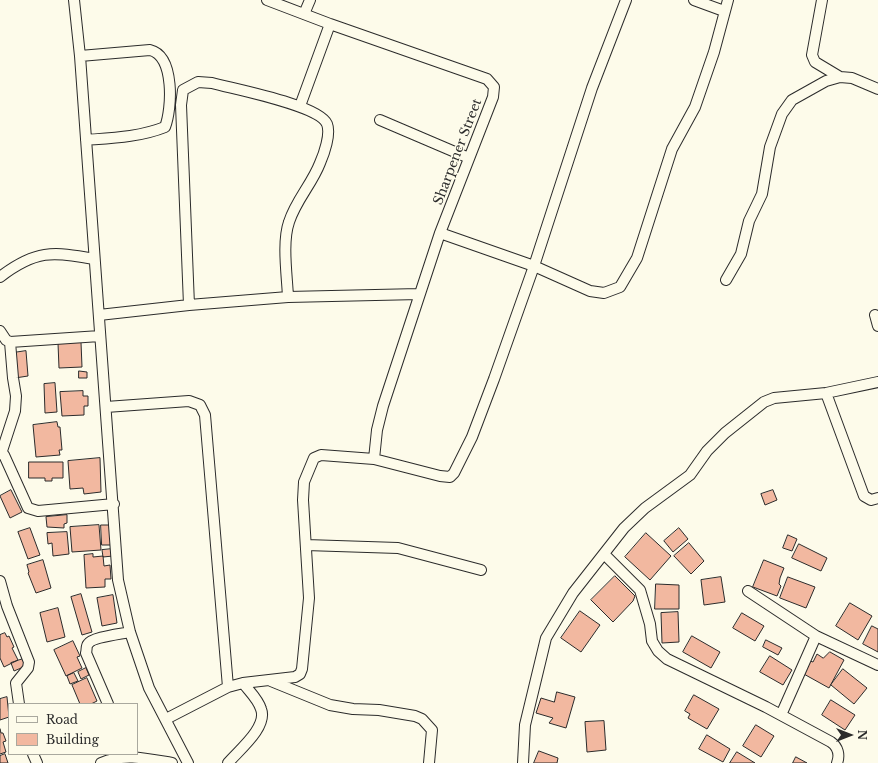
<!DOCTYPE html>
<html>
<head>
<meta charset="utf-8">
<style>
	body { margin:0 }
	#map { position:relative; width:878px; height:763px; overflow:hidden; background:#fdfbea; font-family:"Libre Baskerville",serif }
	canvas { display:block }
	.legend { position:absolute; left:8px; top:703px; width:130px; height:52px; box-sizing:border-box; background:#fdfbea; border:1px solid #a9a89e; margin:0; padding:5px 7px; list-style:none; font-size:12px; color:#2b2b2b }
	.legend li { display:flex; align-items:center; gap:8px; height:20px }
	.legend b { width:20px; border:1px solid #a9a89e }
	.north { position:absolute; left:830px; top:715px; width:40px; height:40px; -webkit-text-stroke:3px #fdfbea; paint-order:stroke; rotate:90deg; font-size:11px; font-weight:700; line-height:16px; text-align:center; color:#2b2b2b }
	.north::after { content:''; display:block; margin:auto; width:14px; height:18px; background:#2b2b2b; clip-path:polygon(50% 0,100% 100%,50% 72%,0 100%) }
</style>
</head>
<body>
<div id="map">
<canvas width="878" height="763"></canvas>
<ul class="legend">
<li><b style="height:5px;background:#fdfbea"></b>Road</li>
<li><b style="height:11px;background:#f2b8a0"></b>Building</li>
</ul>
<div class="north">N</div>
</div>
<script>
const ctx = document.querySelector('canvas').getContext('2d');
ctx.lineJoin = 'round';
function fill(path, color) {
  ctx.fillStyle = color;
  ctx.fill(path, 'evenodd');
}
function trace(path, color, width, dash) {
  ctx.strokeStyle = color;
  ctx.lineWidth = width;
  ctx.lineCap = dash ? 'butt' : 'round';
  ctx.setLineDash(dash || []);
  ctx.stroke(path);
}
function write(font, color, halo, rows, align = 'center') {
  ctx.font = font + ' "Libre Baskerville",serif';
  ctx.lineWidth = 3;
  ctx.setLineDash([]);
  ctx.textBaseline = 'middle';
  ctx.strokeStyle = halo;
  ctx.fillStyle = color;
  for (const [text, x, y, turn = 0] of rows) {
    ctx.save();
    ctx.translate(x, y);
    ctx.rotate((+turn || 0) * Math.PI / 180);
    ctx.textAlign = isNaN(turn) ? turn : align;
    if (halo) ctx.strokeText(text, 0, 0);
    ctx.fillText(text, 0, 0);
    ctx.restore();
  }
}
const building = new Path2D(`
	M81,342l1,25 -23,1 -1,-25z
	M26,351l2,25 -13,2 -2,-25z
	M79,371l8,1v6h-8z
	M55,383l2,29 -12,1 -1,-29z
	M83,391v5h5v10h-4v9l-22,1 -2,-24z
	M57,422l1,5h2l2,23h-3l1,5 -24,2 -3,-32z
	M100,458l1,34 -17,2 -1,-6 -13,1 -2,-28z
	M29,462h34v16h-11v3h-7v-3h-16z
	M11,490l11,22 -12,6 -10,-22z
	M773,490l4,10 -12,5 -4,-11z
	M67,515v8l-3,1v4l-17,-1 -1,-10z
	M99,525l2,25 -29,2 -2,-25z
	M101,525h9l1,20h-9z
	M30,528l10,27 -12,4 -10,-27z
	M679,528l9,11 -15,13 -9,-11z
	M67,532l2,22 -16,2 -1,-13 -4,1 -1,-11z
	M646,533l25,23 -21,24 -25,-23z
	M788,535l9,4 -5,12 -9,-3z
	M689,543l15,18 -13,13 -17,-18z
	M799,544l28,14 -6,13 -29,-13z
	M112,549l1,7 -10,1 -1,-7z
	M93,554v3l10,-1 1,10 6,-1 1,14h-6v8l-19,1 -2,-33z
	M43,560l8,28 -15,5 -8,-20 1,-1 -2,-7z
	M764,560l20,8 -4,10 -1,6 2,2 -4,10 -24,-9z
	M615,576l20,20 -2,5 -20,21 -22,-22z
	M721,577l4,25 -21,3 -3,-25z
	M788,577l27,10 -9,21 -26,-10z
	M656,584l23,1v24h-24z
	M81,594l11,38 -10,3 -11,-38z
	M113,595l4,28 -15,3 -5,-28z
	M850,603l22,13 -14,24 -22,-14z
	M58,608l7,29 -18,5 -7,-29z
	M580,611l20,14 -19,27 -20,-14z
	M678,612l1,30 -17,1 -1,-30z
	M742,613l22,13 -9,15 -22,-13z
	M872,626l6,3v23l-15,-8z
	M5,633l2,4 2,-1 5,11 -2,1 6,12 -14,7 -4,-9v-23z
	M692,636l28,16 -9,16 -28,-16z
	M766,640l16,8 -4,7 -15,-8z
	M73,641l7,15 -3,1 5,11 -16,8 -12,-26z
	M830,652l14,8 -15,28 -27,-15 8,-12 3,1 4,-8 6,4z
	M770,656l22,14 -9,15 -23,-13z
	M23,659l3,7 -12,5 -3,-8z
	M86,668l3,7 -8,4 -3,-7z
	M843,669l24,19 -13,16 -23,-19z
	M74,673l4,8 -8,3 -3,-8z
	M87,678l10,23 -6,3h-11l-8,-19z
	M557,692l18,5 -9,31 -17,-5 4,-5 -17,-5 5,-15 13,4z
	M694,695l25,14 -12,20 -19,-11 2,-4 -5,-3z
	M7,697l2,20 -9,3v-21z
	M831,700l24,15 -10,15 -23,-15z
	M604,721l2,29 -19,2 -2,-30z
	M756,725l18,11 -13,21 -18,-11z
	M0,729l1,4h2l3,8 -3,1 3,10 -6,2z
	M707,735l23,14 -7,13 -24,-13z
	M539,751l19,7 -1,5h-23z
	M737,752l18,11h-25z
	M5,754l3,9h-8v-7z
	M796,757l11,6h-14z`);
const minor = new Path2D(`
	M74,0l6,56 38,524 12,52 19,56 39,75
	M267,0l63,24 157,55 7,8 -1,10 -53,136 -57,173 -6,24 -3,29
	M694,0l30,11
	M822,0l-10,55 3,7 25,15
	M304,14l6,-14
	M80,56l70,-6c25,6 22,59 15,77 -25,10 -53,11 -79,13
	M300,106l30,-82
	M380,120l89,38
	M440,233l94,33 56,25 14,2 16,-6 17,-29 35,-109 23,-42 19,-55 14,-52
	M0,277c35,-27 53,-26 94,-18
	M726,280l15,-26 8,-33 13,-27 8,-47 12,-33 10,-14 34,-19 14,-4 12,1 26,11
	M189,305l-8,-200 2,-15 15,-8 14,1c21,6 107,22 115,41 4,10 -3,30 -7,39 -8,21 -24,37 -31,59 -7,20 -2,53 -1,75
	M99,315l90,-10 99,-8 131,-3
	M875,315l3,11
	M0,331l6,9 4,2 90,-6
	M10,342l3,36 3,18 -1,15 -14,43 3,1 24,53 10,3 76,-7
	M826,393l38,103 7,4 7,-2
	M106,407l83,-6 11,4 5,10 23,272
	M306,545l92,3 83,22
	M604,554l36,36 10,34 2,17 6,10 9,8 99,48 65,35c7,5 9,13 6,21
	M0,581l7,25 22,56 -1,6 -12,15 3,21
	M748,591l68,45 62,29
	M271,681l59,24 23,4 26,1 36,6 7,3 10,11 -3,33
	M108,704l-22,-51c1,-3 0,-7 2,-9 4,-7 34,-10 42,-12
	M781,715l35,-79
	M166,719l62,-32 15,-4 52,-6 5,-3 2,-5 7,-71 -6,-98 1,-18 10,-24 7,-3 53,4 66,17 10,1 4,-4 18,-36 22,-58 40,-113 58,-178 34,-88
	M33,754l4,9
	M101,763c24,-10 47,-4 71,0
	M228,763c11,-13 40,-36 33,-54 -3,-10 -12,-18 -18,-26
	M523,763l2,-38 21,-87 27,-45 51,-65 21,-20 45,-33 17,-24 18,-18 39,-31 10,-4 52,-5 52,-11`);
const streetNames = [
	["Sharpener Street",458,152,-69]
];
fill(building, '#f2b8a0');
trace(building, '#2b2b2b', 1);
trace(minor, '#2b2b2b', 12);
trace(minor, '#fdfbea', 10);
write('13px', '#2b2b2b', '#fdfbea', streetNames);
</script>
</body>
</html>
